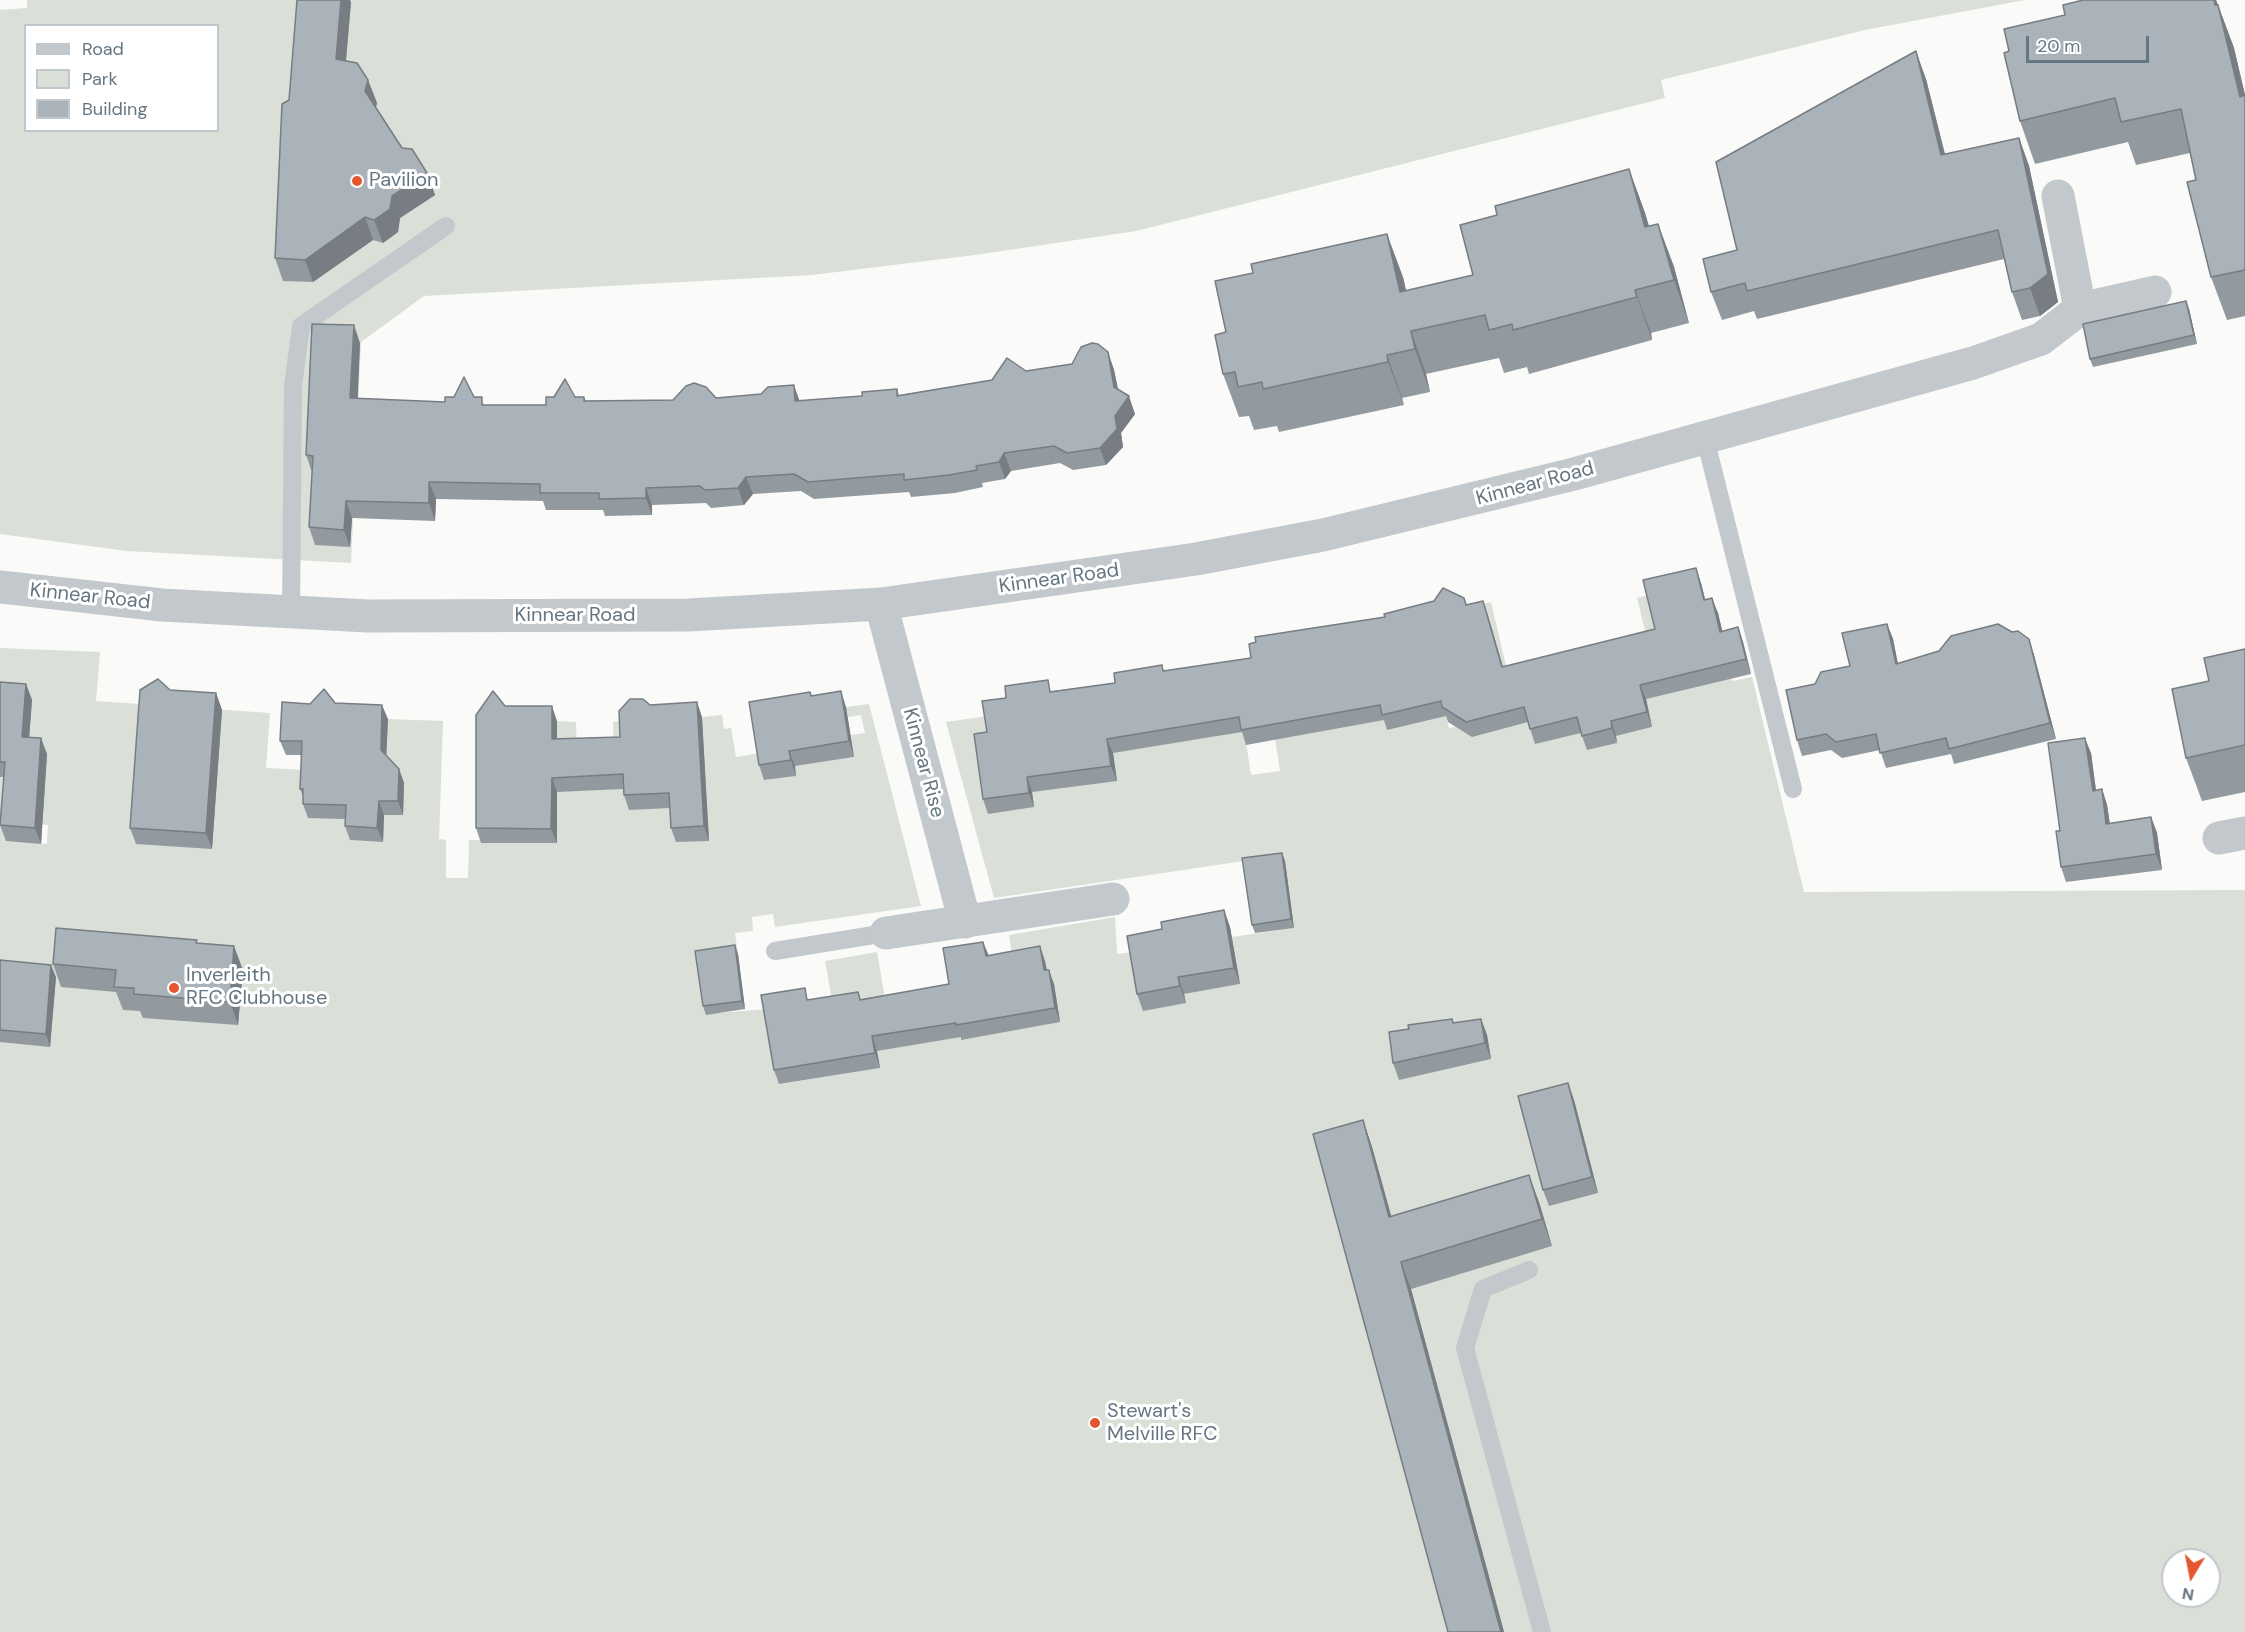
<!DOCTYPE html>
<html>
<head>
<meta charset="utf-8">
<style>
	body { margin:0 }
	#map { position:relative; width:2245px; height:1632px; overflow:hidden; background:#fafaf8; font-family:"DM Sans",sans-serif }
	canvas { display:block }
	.legend { position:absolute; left:24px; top:24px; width:195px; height:108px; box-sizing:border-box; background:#fff; border:2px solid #c1c8cd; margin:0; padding:8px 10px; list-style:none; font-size:18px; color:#657683 }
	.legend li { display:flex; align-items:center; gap:12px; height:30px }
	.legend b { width:30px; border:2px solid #c1c8cd }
	.north { position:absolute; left:2161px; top:1548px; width:60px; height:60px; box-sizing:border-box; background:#fff; border:2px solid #c1c8cd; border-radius:50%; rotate:190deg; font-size:16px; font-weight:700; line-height:24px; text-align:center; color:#657683 }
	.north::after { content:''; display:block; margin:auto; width:21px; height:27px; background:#e4572e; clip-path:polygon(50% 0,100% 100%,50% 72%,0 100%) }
	.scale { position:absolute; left:2026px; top:36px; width:123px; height:27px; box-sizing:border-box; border:3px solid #657683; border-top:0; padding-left:8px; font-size:18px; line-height:21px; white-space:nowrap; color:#657683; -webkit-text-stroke:4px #fff; paint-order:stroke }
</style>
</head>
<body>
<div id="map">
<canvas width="2245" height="1632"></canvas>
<ul class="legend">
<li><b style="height:8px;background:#c3c8cc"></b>Road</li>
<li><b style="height:16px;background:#dadfd7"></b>Park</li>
<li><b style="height:16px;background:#aab3b9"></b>Building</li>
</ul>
<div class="north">N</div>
<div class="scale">20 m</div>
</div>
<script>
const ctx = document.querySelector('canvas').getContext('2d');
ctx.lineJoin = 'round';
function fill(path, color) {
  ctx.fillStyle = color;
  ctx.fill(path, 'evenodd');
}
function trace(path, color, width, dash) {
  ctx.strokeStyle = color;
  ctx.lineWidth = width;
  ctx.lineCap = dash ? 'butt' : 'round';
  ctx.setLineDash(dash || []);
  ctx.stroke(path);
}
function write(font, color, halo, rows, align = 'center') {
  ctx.font = font + ' "DM Sans",sans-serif';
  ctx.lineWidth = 6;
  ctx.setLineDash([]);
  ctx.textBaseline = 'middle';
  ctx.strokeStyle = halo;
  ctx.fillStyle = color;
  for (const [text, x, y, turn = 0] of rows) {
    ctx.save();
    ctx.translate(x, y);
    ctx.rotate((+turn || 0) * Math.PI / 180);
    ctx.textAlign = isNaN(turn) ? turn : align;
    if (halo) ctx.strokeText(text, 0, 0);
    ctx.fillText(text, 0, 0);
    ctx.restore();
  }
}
const green = new Path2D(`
	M27,0h1998l-160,30 -204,50 4,18 -529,133 -161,24 -163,20 -388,21 -63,46 -10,221 -224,-12 -127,-17v-524l27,-2zM26,26h192v104h-192z
	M1648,595l76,52 8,34 20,-4 52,215 441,-2v742h-2245v-855l11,1 17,-25 -28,-56v-49l100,4 -4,49 174,12 -4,55 41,2 44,35 -1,35 32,2 2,-27h13l-12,-38 3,-58 55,2 -4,118 7,1v38h22l1,-38h12l76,-119 19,1 2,69 37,-2 -2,-67 11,-1 51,86 2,35 32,-2 -7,-123 20,-2 2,14 7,-1 5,29 24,-4 5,27 31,-4 -1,-10 59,-9 -3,-22 14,-2 -4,-18 -13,2 -2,-10 23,-3 52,202 -146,21 -2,-13 -21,3 1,14 -18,2 3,21 -40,5 8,55 61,-5 13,75 100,-16 -46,-57 -9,-50 52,-9 10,58 51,-9 122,21 -6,-37 -40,-19 -5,-31 106,-18 2,37 16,-2 53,50 -2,-8 56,-10 -8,-47 62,-9 -10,-67 -39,6 -1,-6 -250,37 -48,-176 42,-6 40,47 76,-73 26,60 87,-14 20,-52 14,91 29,-4 -5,-32 167,-42 7,31 12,-2 7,-118 23,-6 20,85 9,-2 15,58 48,-11 34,11 -1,-7 36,-9 -26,-22 24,-54 -13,-53zM8,821l40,4 -1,19 -41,-4zM2173,1560h36v36h-36z`);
const lane = new Path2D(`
	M1705,438l88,351
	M291,614l2,-228 8,-60 145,-100
	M775,951l111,-18
	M1529,1270l-46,19 -18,59 77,284`);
const street = new Path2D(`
	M2058,196l22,113
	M0,587l162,18 206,11 321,-1 192,-11 315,-45 127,-24 251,-61 399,-111 68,-24 39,-30 75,-17
	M881,604l84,318
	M2219,838l26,-5
	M886,933l227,-34`);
const wall = new Path2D(`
	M2083,0h133l18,48 11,47v221l-18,4 -16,-43 -15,-97 -6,-27 -54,12 -8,-23 -93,22 -15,-43 -11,-70 56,-36z
	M351,2l-5,59 22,19 9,23 -1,4 26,41 25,25 8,22 -35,23 -2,14 -15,11 -10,-3 -60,42 -30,-1 -8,-23 14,-158z
	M1926,79l19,75 74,-16 10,28 29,136 -18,14 -18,4 -10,-28 -8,-33 -247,60 -3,-8 -32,9 -11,-28 26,-42z
	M1629,169l16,44 4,13 9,-2 16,43 15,56 -38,10 1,7 -123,34 -2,-7 -23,6 -5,-15 -73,16 4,18 -28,6 2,7 -125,27 -2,-6 -23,4 -5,-14 -10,1 -16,-43 3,-42 177,-55 3,14 67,-16 24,-60z
	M2186,301l3,8 8,35 -104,23 -3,-8z
	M360,343l-3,56 88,3 29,-5 11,8h61l29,-8h9l2,4 87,-1 43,-2 84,3 62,-5 35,-7 2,6 93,-15 34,-9 46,-7 36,-12 6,18 4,19 17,25 -14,19 2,14 -17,18 -33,5 -13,-7 -49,8 -6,8 -23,4 1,4 -28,6 -44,4 -2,-5 -95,7 -13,-8 -48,3 -9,11 -33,3 -5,-5 -54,2v10l-47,1 -2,-6h-57l-3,-9 -107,-2 -1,22 -83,-3 -2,29 -35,-2 -6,-18 3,-55 -6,-17z
	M1701,583l4,16 13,14 4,18 16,-4 5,15 8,32 -105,25 6,28 -36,9 1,7 -30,7 -6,-17 -46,11 -7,-22 -56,15 -24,-15 -2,-6 -59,14 -3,-10 -138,25 -4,-13 -129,21 4,28 -85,11 2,15 -46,7 -5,-15 4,-67 65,-41 63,-8 47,-18 2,6 87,-13 134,-41 79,-19 3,7 16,-4 5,15 15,51 152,-38z
	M1887,624l6,15 5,25 114,-32 17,7 5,16 22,84 -102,25 -3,-10 -65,14 -6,-18 -38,8 -11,-8 -29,6 -5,-16 18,-56 35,-18z
	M2245,649v143l-43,9 -16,-43 23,-77z
	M0,682l26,2 6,16 -3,38 18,16 -6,90 -35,-3 -6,-16 4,-48h-4z
	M170,690l46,3 6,17 -10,139 -76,-5 -6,-16z
	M811,696l35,11 8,50 -59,9 1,10 -32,4 -5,-15z
	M335,703l53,16 -2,37 13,13 5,14 -1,32h-19l-1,27 -33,-2 -5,-14v-7l-37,-1 -5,-14v-8l-3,-7 2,-34h-16l-6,-14 30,-37z
	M650,705l52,12 7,124 -33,1 -5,-14 -1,-20 -41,2 -5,-15 -1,-6 -66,3v51h-76l-5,-15 29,-122 52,15v18l63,-2z
	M2091,753l5,37 6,-1 5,16 3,19 41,-7 6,16 5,37 -96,12 -5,-15 -1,-36z
	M1282,853l3,8 9,67 -39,5 -3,-8z
	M1224,910l6,17 10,57 -56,10 2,9 -43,8 -6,-17 25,-65z
	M198,943l45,27 -5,55 -95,-7 -3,-7 -17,-1 -7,-18 -55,-5 -8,-23z
	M738,954l7,55 -39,6 -3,-9z
	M988,955l57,6 2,9 7,14 6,38 -99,18v-3l-84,14 3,17 -101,16 -5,-14 35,-70 52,-1 88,-15z
	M0,960l56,17 -6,70 -50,-5z
	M1481,1019l6,16 4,24 -92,21 -6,-17 61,-40z
	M1568,1083l6,17 24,93 -49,13 -6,-16z
	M1363,1120l9,27 19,69 148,-14 13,44 -141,43 93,343h-56z`);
const shadedWall = new Path2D(`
	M341,0h9l1,2 -7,80 -8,-23z
	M2214,0h2l3,8 -1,-3 16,43 11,47v16l-5,-14z
	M1916,51l10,28 26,104 -11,-28z
	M368,80l9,23 -3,11 -9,-23z
	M2019,138l10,28 29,136 -18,14 -10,-28z
	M1629,169l16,44 16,57 -16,-43z
	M427,173l8,22 -35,23 -2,14 -15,11 -9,-23 18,-24z
	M365,217l8,23 -60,42 -8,-22z
	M1658,224l16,43 15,56 -15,-43z
	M1387,234l16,43 12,53 -15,-38z
	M1635,290l16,43 1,7 -15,-43z
	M2186,301l3,8 8,35 -3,-9z
	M354,325l6,18 -3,73 -7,-18z
	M1411,331l15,43 4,18 -15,-43z
	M1108,352l6,18 7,34 -7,-17z
	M1387,355l15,43 2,7 -16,-43z
	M794,385l6,17 -5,-1z
	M1129,396l6,18 -14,19 2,14 -17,18 -6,-17 15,-32z
	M1004,453l7,18 -6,8 -6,-17z
	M746,477l7,17 -9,11 -6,-17z
	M429,482l7,17 -1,22 -6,-18z
	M646,488l6,17v10l-6,-17z
	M346,501l6,17 -2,29 -6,-17z
	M1696,568l5,15 8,32 -5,-15z
	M1712,598l6,15 8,33 -6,-14z
	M1483,601l5,15 19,65 -5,-14z
	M1887,624l6,15 8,41 -5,-16z
	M1738,627l5,15 8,32 -5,-15z
	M2029,639l5,16 22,84 -6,-16z
	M26,684l6,16 -4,53 -6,-16z
	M1640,685l6,14 6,28 -5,-15z
	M841,691l5,16 8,50 -5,-16z
	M216,693l6,17 -10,139 -6,-16z
	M697,702l5,15 7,124 -5,-15z
	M382,705l6,14 -2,45 -5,-14z
	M552,706l5,15v32l-5,-14z
	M1611,721l5,15 1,7 -5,-15z
	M41,738l6,16 -6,90 -6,-16z
	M2085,738l6,15 7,53 -5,-15z
	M1107,739l6,14 4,28 -6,-15z
	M789,751l6,15 1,10 -5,-16z
	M399,769l5,14 -1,32 -5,-14z
	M1027,777l5,15 2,15 -5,-14z
	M552,778l5,14v51l-6,-14z
	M2102,789l5,16 5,34 -6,-15z
	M379,801l5,14 -1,27 -6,-14z
	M2151,817l6,16 5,37 -6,-16z
	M1282,853l3,8 9,67 -3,-9z
	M1224,910l6,17 10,57 -6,-16z
	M983,942l6,14h-3z
	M735,945l3,9 7,55 -3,-8z
	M234,946l9,24 -5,55 -8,-23z
	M1040,946l5,15 4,24 -5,-15z
	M51,965l5,12 -6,70 -4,-13z
	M1049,970l5,14 6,38 -5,-14z
	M1178,977l6,17 2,9 -6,-17z
	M1481,1019l6,16 4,24 -6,-16z
	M872,1036l5,15 3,17 -5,-15z
	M1568,1083l6,17 24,93 -6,-16z
	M1363,1120l9,27 27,97 -10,-27z
	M1529,1175l10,27 13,44 -10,-27z
	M1401,1262l10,27 93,343h-3z`);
const building = new Path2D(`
	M297,0h44l-5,59 21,4 11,17 -3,11 37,57 10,1 15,24 -35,23 -2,13 -16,11 -9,-3 -60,43 -30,-2 7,-154 7,-4z
	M2083,0h131l1,5h3l22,92 5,-2v175l-34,7 -24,-95 9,-2 -15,-71 -60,13 -6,-24 -95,23 -16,-68 5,-2 -5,-22 61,-14 -2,-10z
	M1916,51l25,104 78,-17 29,136 -18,14 -18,4 -14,-62 -251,61 -2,-8 -34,9 -8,-33 34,-9 -21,-88z
	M1629,169l16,58 13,-3 16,56 -39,10 2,7 -124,33 -1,-6 -23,6 -4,-15 -74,16 4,18 -28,6 1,7 -125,27 -1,-7 -24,5 -3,-15 -12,2 -8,-39 11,-3 -11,-51 38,-8 -2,-9 136,-30 13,58 73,-17 -13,-50 37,-10 -2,-9z
	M2186,301l8,34 -104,24 -7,-35z
	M312,324l42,1 -4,73 95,4v-5h9l10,-20 10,20h8v8h64v-8h8l11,-18 10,18h9v4l89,-1 13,-14 8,-3 12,4 10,11 45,-4 7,-7 26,-2 1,16 67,-5v-4l35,-3v7l95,-16 15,-22 19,13 46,-7 9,-17 11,-4 6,1 10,8 6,35 15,9 -14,20 2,13 -17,19 -33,5 -13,-7 -50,7 -5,9 -23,4 1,4 -28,5 -45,5v-6l-96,8 -14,-8 -48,3 -8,11 -33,2 -5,-4 -54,2v10l-47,1v-6h-59v-9l-111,-2v21l-83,-2 -2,29 -35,-3 4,-71 -7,-1z
	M1696,568l8,32 8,-2 8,34 18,-5 8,32 -106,26 7,27 -36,9 1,7 -30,8 -5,-19 -47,12 -6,-22 -58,15 -24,-15 -1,-6 -59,14 -2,-10 -139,25 -2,-13 -132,22 4,27 -84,11 2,16 -46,6 -9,-65 13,-2 -5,-31 24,-3 -1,-12 43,-6 2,12 65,-9 -1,-10 48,-8 1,6 88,-13 -2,-14 7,-2 -1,-5 130,-20 -1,-3 50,-13 9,-13 21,10 2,7 17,-4 19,66 153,-38 -12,-49z
	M1887,624l9,40 43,-13 12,-15 47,-12 14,8 6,-1 11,8 21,84 -101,26 -3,-11 -66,15 -4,-19 -40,8 -10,-8 -29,6 -11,-50 29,-6 6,-12 29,-6 -8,-33z
	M2245,649v96l-59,13 -14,-69 37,-8 -5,-23z
	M158,679l12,11 46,3 -10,140 -76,-5 10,-138z
	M0,682l26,2 -4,53 19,1 -6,90 -35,-3 5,-63h-5z
	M324,689l11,14 47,2 -1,45 18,19 -1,32h-19l-2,27 -32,-2 1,-21 -43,-1v-15h-3l2,-48h-22l2,-39 28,2z
	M493,691l12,15h47v33l68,-2 -1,-26 11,-12h13l7,6 47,-3 7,124 -33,2 -2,-35 -45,2 -1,-21 -71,4 -1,51 -75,-1v-113z
	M841,691l8,50 -60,10 2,9 -32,5 -10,-63 61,-10 1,4z
	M2085,738l8,53 9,-2 4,35 45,-7 5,37 -95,13 -5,-36h4l-12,-88z
	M1282,853l9,66 -39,6 -10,-67z
	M1224,910l10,58 -56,9 2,9 -43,8 -10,-58 35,-7 -1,-7z
	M56,928l141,12 -1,3 38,3 -4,56 -96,-8v-6l-20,-1 2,-17 -63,-6z
	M983,942l3,14 54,-10 4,24h5l6,38 -99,17v-2l-84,13 3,17 -101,17 -13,-75 44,-7 2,12 51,-8 2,8 89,-16 -6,-36z
	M735,945l7,56 -39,5 -8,-55z
	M0,960l51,5 -5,69 -46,-4z
	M1452,1019l1,4 28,-4 4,24 -92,20 -4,-31 20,-3 -1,-4z
	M1568,1083l24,94 -49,13 -25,-94z
	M1363,1120l26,97 140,-42 13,44 -141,43 100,370h-53l-135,-498z`);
const markers = [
	[357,181,6,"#e4572e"],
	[174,988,6,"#e4572e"],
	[1095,1423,6,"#e4572e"]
];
const poiNames = [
	["Pavilion",369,181],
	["Inverleith",186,976],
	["RFC Clubhouse",186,999],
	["Stewart's",1107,1412],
	["Melville RFC",1107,1435]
];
const streetNames = [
	["Kinnear Road",1535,484,-15],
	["Kinnear Road",1059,579,-8],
	["Kinnear Road",90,597,6],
	["Kinnear Road",575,616],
	["Kinnear Rise",923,763,75]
];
fill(green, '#dadfd7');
trace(lane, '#c3c8cc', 18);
trace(street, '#c3c8cc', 33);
fill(wall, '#929a9f');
fill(shadedWall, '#777d82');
fill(building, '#aab3b9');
trace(building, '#777d82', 1.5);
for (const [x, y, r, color] of markers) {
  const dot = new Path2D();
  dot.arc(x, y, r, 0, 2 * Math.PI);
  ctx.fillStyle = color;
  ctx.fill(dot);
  trace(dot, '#fff', 2);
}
write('20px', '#657683', '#fff', poiNames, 'left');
write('20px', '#657683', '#fff', streetNames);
</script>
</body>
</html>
